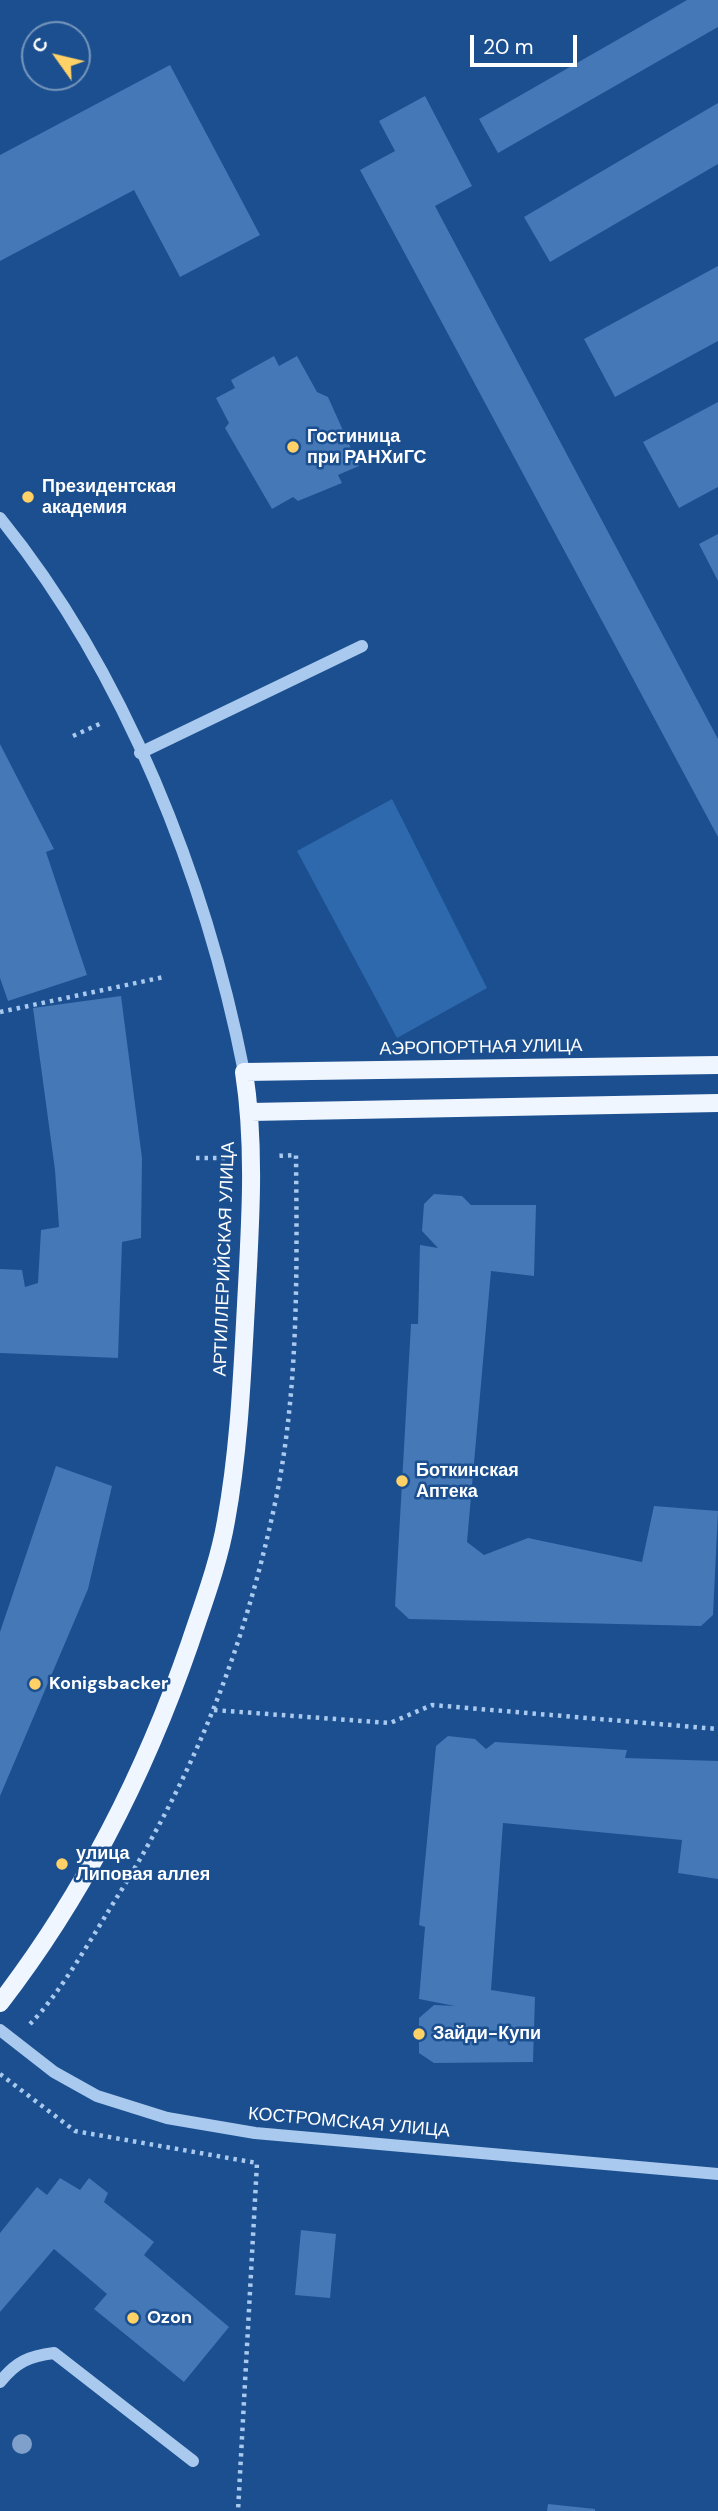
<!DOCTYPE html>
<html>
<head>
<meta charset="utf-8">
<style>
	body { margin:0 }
	#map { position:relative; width:718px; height:2511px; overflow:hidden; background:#1b4f8f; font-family:"DM Sans",sans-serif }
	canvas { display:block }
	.north { position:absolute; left:21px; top:21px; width:70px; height:70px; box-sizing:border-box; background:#1b4f8f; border:2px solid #7695bc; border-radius:50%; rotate:304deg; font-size:19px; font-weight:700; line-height:28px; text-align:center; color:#fff }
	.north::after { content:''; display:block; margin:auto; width:24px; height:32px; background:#ffd166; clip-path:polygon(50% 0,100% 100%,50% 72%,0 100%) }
	.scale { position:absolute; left:470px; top:35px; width:107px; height:32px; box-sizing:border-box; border:4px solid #fff; border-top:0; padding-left:9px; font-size:21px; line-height:24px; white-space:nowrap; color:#fff; -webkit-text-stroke:5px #1b4f8f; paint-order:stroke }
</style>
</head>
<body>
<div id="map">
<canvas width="718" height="2511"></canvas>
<div class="north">С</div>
<div class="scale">20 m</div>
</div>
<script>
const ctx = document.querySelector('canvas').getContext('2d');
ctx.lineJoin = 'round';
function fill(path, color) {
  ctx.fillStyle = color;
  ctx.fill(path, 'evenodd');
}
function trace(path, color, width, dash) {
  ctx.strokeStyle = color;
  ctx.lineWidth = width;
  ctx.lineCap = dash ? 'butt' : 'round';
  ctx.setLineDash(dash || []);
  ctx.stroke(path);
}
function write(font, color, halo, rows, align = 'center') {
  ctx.font = font + ' "DM Sans",sans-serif';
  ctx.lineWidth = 5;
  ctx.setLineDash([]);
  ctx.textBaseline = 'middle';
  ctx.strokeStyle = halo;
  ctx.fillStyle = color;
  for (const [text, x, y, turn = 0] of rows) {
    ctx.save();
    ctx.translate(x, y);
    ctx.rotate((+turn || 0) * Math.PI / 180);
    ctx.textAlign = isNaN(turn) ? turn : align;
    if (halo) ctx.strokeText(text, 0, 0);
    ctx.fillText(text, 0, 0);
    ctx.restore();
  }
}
const green = new Path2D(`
	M392,799l95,189 -90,50 -100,-187z`);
const building = new Path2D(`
	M687,0h31v27l-220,126 -19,-34z
	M170,65l90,170 -80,42 -46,-87 -134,71v-106z
	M425,96l47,90 -37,20 283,533v98l-358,-667 35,-19 -16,-30z
	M718,103v61l-168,98 -26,-45z
	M718,266v75l-103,56 -31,-58z
	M274,356l5,10 18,-10 20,36 11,5 31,69 -21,9 4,8 -44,18 -5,-4 -21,12 -47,-81 4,-5 -13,-25 19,-10 -4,-8z
	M718,402v85l-39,21 -36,-66z
	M718,534v47l-19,-37z
	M0,744l54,105 -8,3 41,123 -79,26 -8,-23z
	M121,996l21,162 -1,80 -19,4 -4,116 -118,-5v-84l22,1 3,17 13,-4 3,-53 18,-3 -4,-57 -22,-162z
	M434,1194l28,2 9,9h65l-2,71 -43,-5 -24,271 17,13 44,-17 114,24 12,-56 64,5 -5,104 -12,11 -292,-7 -14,-13 16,-282h7l2,-79 18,3 -16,-17 2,-27z
	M56,1466l56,20 -24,103 -88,207v-164z
	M448,1736l27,3 11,10 9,-7 132,8 -2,8 93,3v118l-40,-6 4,-33 -179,-17 -12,167 44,7 -2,65 -99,1 -15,-10v-35l15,-13 21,1 -36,-7 6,-72 -6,-2 17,-179z
	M60,2178l20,12 9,-12 19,15 -4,9 50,40 -10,13 85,72 -45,55 -90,-73 13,-15 -53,-45 -54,63v-79l37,-46 10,8z
	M301,2230l35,4 -6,64 -35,-3z
	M548,2504l47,5v2h-48z`);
const path = new Path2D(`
	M73,736l31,-14
	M0,1012l164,-35
	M196,1158h30
	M214,1710l176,13 42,-18 286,24
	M30,2024c31,-31 65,-92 89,-130 77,-124 124,-243 155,-386 25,-114 23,-236 22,-353l-19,1
	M0,2074l75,57 182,32 -19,348`);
const minor = new Path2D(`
	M0,518c125,154 206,361 244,554
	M140,753l222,-107
	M0,2030l54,42 43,24 70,22 88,15 463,41
	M0,2382c16,-20 29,-26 54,-29l139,108`);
const major = new Path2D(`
	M250,1112l468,-9
	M0,2003c84,-109 145,-230 190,-360 13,-39 29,-81 36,-122 13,-71 16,-144 20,-216 4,-78 10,-156 -2,-233l474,-7`);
const trees = [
	[22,2444]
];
const markers = [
	[293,447,7,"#ffd166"],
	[28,497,7,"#ffd166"],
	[402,1481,7,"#ffd166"],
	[35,1684,7,"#ffd166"],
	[62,1864,7,"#ffd166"],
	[419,2034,7,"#ffd166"],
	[133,2318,7,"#ffd166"]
];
const poiNames = [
	["Гостиница",307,437],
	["при РАНХиГС",307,458],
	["Президентская",42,487],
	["академия",42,508],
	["Боткинская",416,1471],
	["Аптека",416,1492],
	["Konigsbacker",49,1684],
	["улица",76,1854],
	["Липовая аллея",76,1875],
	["Зайди-Купи",433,2034],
	["Ozon",147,2318]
];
const streetNames = [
	["АЭРОПОРТНАЯ УЛИЦА",481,1048,-1],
	["АРТИЛЛЕРИЙСКАЯ УЛИЦА",225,1259,-88],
	["КОСТРОМСКАЯ УЛИЦА",349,2123,5]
];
fill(green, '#2e69ad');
fill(building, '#4478b7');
trace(path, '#a9c9ee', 4.5, [3.5, 5]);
trace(minor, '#a9c9ee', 12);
trace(major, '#f0f6ff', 18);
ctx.fillStyle = '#7ea0ca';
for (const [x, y] of trees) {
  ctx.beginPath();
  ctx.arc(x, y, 10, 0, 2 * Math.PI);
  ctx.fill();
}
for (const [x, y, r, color] of markers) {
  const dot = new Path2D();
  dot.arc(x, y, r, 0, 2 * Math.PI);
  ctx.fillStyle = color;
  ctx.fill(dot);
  trace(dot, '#1b4f8f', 2.5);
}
write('bold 18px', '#fff', '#1b4f8f', poiNames, 'left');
write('18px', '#fff', '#1b4f8f', streetNames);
</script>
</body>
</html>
